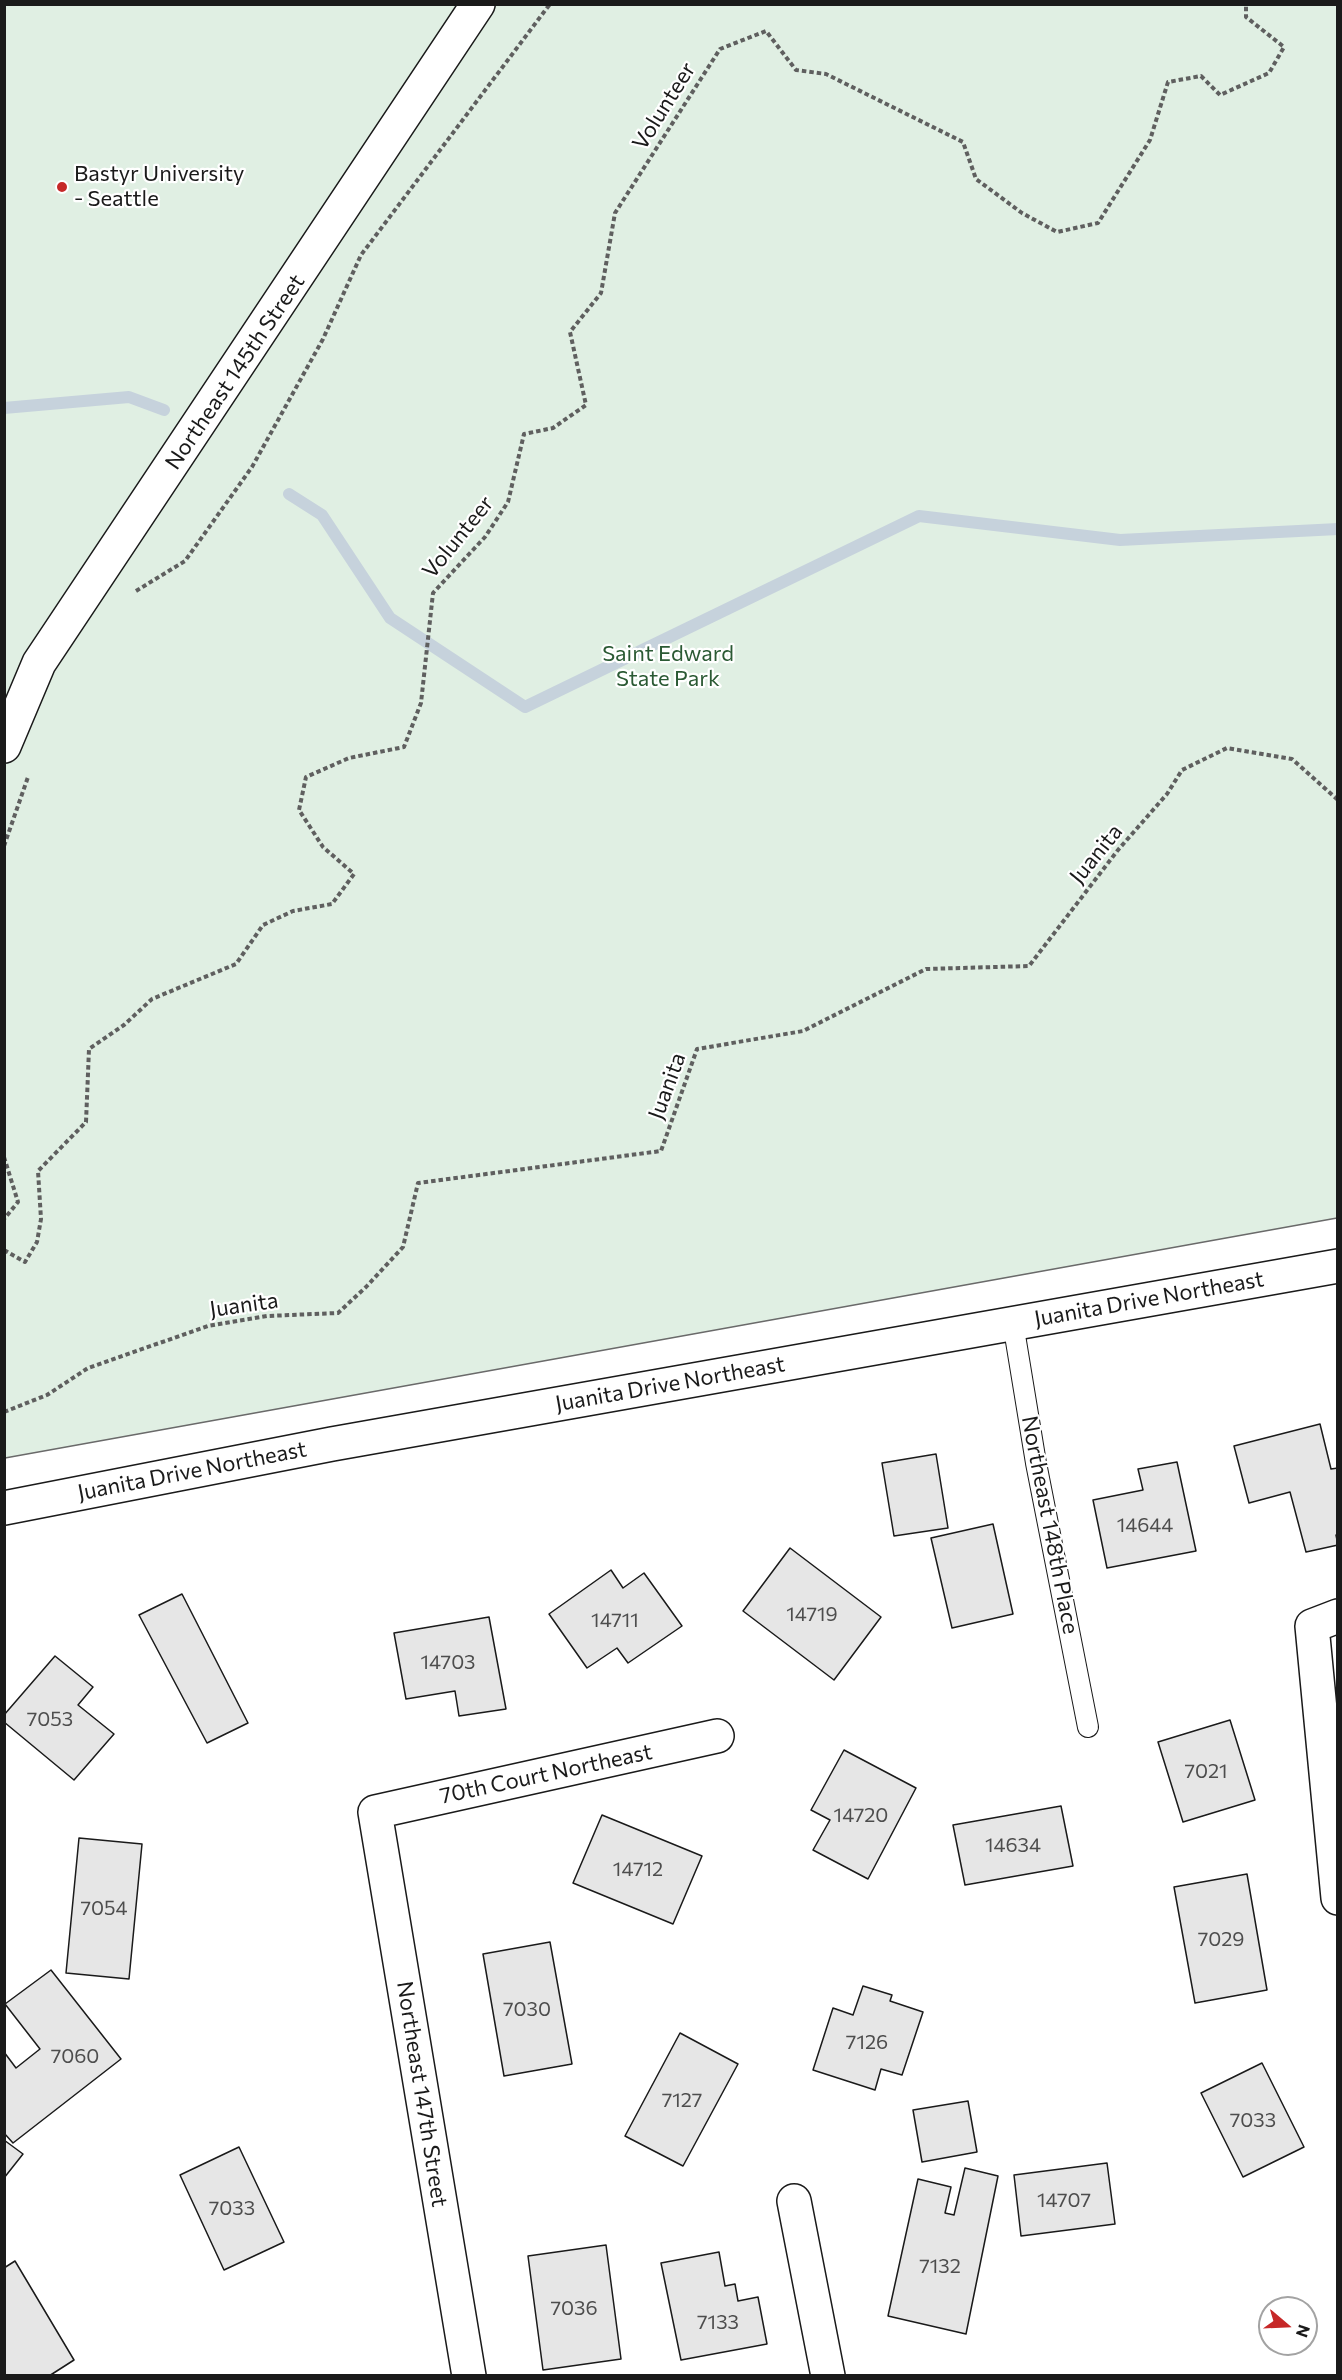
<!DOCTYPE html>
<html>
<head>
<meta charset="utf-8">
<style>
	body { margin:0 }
	#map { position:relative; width:1342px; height:2380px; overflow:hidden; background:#fff; font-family:Commissioner,sans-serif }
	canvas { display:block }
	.frame { position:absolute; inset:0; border:6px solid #1a1a1a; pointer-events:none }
	.north { position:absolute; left:1258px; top:2296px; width:60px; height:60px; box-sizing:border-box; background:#fff; border:2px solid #a3a3a3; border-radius:50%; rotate:109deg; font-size:16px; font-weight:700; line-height:24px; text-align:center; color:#1a1a1a }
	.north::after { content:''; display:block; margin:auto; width:21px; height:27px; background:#c62828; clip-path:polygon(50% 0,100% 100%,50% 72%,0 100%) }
</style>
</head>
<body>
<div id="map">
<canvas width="1342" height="2380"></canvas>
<div class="frame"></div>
<div class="north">N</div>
</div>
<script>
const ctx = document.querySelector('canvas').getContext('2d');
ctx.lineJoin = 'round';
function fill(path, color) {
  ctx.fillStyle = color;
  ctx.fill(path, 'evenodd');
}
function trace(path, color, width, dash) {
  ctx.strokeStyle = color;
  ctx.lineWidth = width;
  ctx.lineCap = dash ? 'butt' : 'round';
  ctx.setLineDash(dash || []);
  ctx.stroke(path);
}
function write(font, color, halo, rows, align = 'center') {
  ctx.font = font + ' Commissioner,sans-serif';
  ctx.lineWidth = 4.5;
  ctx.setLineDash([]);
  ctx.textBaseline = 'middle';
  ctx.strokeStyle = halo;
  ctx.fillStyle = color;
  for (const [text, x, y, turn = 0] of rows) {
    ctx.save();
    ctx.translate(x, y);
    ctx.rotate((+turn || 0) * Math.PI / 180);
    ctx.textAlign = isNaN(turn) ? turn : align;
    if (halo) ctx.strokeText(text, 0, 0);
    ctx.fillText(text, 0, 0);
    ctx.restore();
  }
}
const green = new Path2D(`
	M5,5h1332v1213l-1332,240z`);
const stream = new Path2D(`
	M4,408l125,-11 35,13
	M289,494l33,21 68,103 135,89 394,-191 201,24 218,-11`);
const building = new Path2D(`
	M1320,1424l11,45 7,-1v67h-2l2,10 -32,7 -16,-60 -41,11 -15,-57z
	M936,1454l12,74 -54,8 -12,-73z
	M1177,1462l19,89 -89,17 -14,-68 50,-10 -5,-21z
	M993,1524l20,90 -61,14 -21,-90z
	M790,1548l91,69 -47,63 -91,-69z
	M611,1570l12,18 21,-15 38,53 -54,37 -11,-15 -30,20 -38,-54z
	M182,1594l66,129 -41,20 -68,-128z
	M489,1617l17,92 -47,7 -4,-25 -49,8 -12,-66z
	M55,1656l38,31 -15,18 36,29 -40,46 -70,-58v-7z
	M1230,1720l25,80 -72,22 -25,-80z
	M844,1750l72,38 -48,91 -55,-29 17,-30 -19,-10z
	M1061,1806l12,60 -108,19 -12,-60z
	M602,1815l100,41 -29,68 -100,-41z
	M79,1838l63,6 -13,135 -63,-6z
	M1247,1874l20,116 -72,13 -21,-116z
	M550,1942l22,122 -68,12 -21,-122z
	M51,1970l70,89 -108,84 -9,-10v-81l12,16 24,-19 -35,-45z
	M863,1986l29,9 -2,6 33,11 -21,63 -21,-6 -6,21 -62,-20 20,-62 20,7z
	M680,2033l58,31 -55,102 -58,-30z
	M1262,2063l42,84 -61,30 -42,-84z
	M968,2101l9,51 -55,10 -9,-52z
	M4,2140l19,14 -19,24z
	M239,2147l45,95 -60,28 -44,-95z
	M1107,2163l8,61 -94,12 -7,-61z
	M965,2168l33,8 -32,158 -78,-18 30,-137 33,8 -6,26 9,2z
	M606,2245l15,114 -78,11 -15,-114z
	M719,2252l6,34 10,-2 3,17 20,-4 9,47 -86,16 -20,-97z
	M15,2261l59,99 -25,16h-43l-2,-3v-105z`);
const path = new Path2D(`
	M136,591l49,-30 67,-94 71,-128 38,-84 189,-251
	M4,846l24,-69
	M4,1157l14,45 -14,17
	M4,1250l21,12 12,-20 4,-23 -3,-48 48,-49 3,-73 35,-24 28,-26 84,-35 27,-39 30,-14 39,-7 22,-30 -31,-27 -24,-37 7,-33 43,-19 55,-11 17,-44 12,-110 52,-56 23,-35 16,-68 29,-6 33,-23 -16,-73 31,-39 14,-80 105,-164 46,-18 30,39 30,4 137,68 13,37 46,34 35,19 41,-9 52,-83 18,-58 33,-6 19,19 49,-22 15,-26 -38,-30v-13
	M4,1412l43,-17 41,-27 120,-42 59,-10 71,-3 28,-26 37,-40 15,-64 243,-32 36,-102 106,-18 123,-62 103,-3 89,-116 49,-56 15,-24 45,-22 65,11 46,41`);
const service = new Path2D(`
	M1013,1323l23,140 52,264`);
const minor = new Path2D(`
	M4,746l35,-83 439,-659
	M1338,1616l-26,10 26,272
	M794,2201l34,175
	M469,2376l-94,-564 342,-76`);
const secondary = new Path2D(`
	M4,1508l328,-64 1006,-178`);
const markers = [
	[62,187,6,"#c62828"]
];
const numberNames = [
	["14644",1145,1525],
	["14719",812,1614],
	["14711",615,1620],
	["14703",448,1662],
	["7053",50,1719],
	["7021",1206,1771],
	["14720",861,1815],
	["14634",1013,1845],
	["14712",638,1869],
	["7054",104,1908],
	["7029",1221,1939],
	["7030",527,2009],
	["7126",867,2042],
	["7060",75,2056],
	["7127",682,2100],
	["7033",1253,2120],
	["14707",1064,2200],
	["7033",232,2208],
	["7132",940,2266],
	["7036",574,2308],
	["7133",718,2322]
];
const streetNames = [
	["Volunteer",664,106,-58],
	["Northeast 145th Street",235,372,-56],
	["Volunteer",458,537,-51],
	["Juanita",1096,854,-51],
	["Juanita",667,1086,-70],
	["Juanita Drive Northeast",1149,1299,-10],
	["Juanita",244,1305,-8],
	["Juanita Drive Northeast",670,1384,-10],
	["Juanita Drive Northeast",192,1471,-11],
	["Northeast 148th Place",1050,1525,79],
	["70th Court Northeast",546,1774,-12],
	["Northeast 147th Street",422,2094,81]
];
const poiNames = [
	["Bastyr University",74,174],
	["- Seattle",74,199]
];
const parkNames = [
	["Saint Edward",668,654],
	["State Park",668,679]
];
fill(green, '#e0efe3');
trace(green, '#6a6a6a', 1.5);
trace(stream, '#c6d2dc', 12);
fill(building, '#e6e6e6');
trace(building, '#1a1a1a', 1.5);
trace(service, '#1a1a1a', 22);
trace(minor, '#1a1a1a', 36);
trace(secondary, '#1a1a1a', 36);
trace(path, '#5f5f5f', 4, [4.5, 3]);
trace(service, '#fff', 20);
trace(minor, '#fff', 33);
trace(secondary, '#fff', 33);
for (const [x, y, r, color] of markers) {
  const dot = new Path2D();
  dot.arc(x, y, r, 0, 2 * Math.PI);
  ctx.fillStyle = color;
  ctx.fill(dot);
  trace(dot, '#fff', 2);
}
write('20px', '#4d4d4d', null, numberNames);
write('22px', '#1a1a1a', '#fff', streetNames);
write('22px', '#1a1a1a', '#fff', poiNames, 'left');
write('22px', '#2b5a34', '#fff', parkNames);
</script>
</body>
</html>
